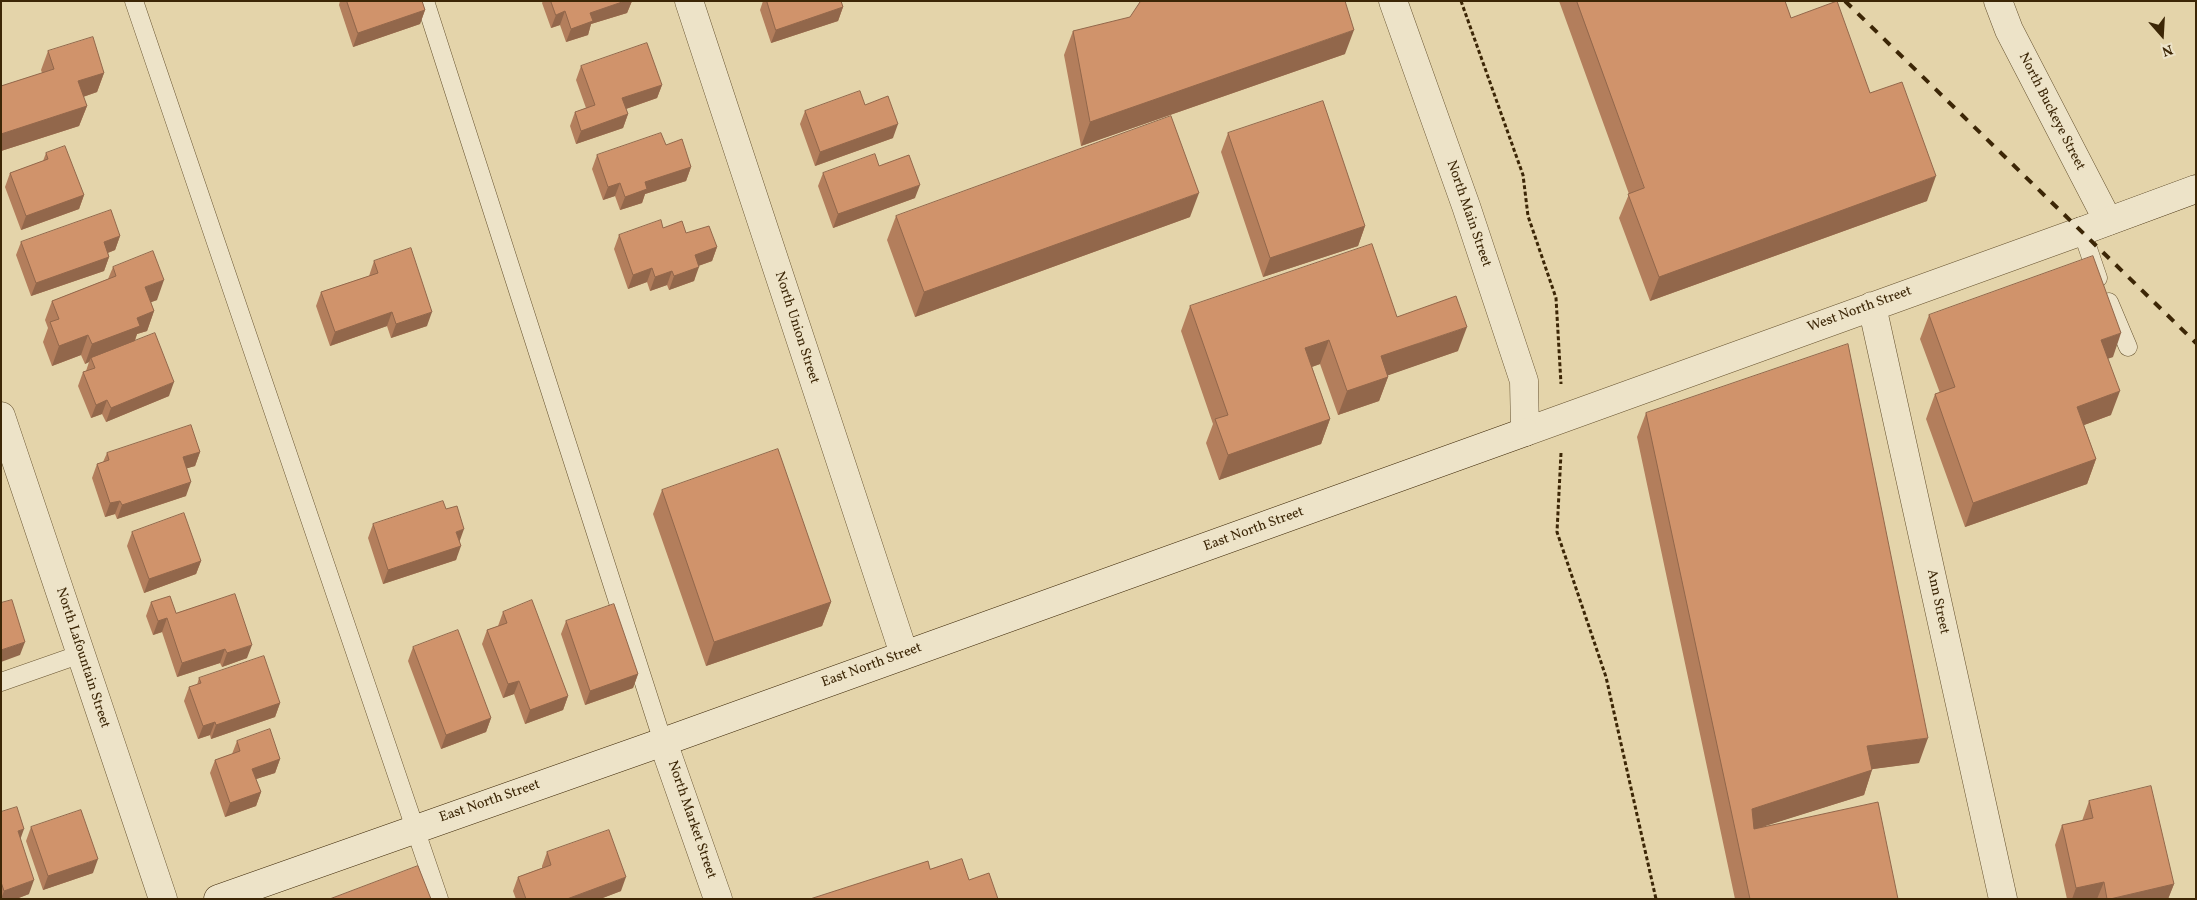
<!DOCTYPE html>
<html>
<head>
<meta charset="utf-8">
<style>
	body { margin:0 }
	#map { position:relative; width:2197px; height:900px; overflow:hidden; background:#e4d4aa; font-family:Vollkorn,serif }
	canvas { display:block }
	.frame { position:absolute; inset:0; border:2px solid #3c2606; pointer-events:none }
	.north { position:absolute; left:2137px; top:10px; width:50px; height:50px; -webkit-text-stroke:4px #ede3c8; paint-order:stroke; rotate:161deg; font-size:14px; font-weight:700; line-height:20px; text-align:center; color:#3c2606 }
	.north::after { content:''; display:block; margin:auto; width:18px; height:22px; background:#3c2606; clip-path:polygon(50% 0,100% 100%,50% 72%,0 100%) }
</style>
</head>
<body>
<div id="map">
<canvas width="2197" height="900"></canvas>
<div class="frame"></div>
<div class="north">N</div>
</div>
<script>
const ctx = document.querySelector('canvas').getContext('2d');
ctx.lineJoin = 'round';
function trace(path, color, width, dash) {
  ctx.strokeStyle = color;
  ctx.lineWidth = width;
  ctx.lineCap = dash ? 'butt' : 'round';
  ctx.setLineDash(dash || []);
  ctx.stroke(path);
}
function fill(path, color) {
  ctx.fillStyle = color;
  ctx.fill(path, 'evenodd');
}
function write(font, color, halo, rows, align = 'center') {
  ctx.font = font + ' Vollkorn,serif';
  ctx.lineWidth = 5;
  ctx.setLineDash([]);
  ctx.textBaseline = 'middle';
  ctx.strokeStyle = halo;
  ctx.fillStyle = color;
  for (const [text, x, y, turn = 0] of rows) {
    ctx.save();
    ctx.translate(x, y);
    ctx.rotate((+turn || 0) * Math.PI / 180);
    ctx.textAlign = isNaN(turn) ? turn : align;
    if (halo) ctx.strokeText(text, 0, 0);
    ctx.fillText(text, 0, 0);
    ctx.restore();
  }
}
const path = new Path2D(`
	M1461,1l62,174 5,41 28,82 5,86
	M1561,453l-4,79 49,145 50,222`);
const lane = new Path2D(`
	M134,1l305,898
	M425,1l238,741
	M2082,231l16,47
	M2109,302l19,45
	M1,682l80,-28`);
const street = new Path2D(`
	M689,1l215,653
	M1393,1l73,205 58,175 1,51 557,-201
	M1998,1l11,29 99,191
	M1872,306l131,593
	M1,416l162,483
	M663,742l55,157`);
const secondary = new Path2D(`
	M2082,231l114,-42
	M218,899l445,-157 862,-310`);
const rail = new Path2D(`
	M1845,1l351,342`);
const wall = new Path2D(`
	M340,1h82l3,9 -5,14 -67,23 -14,-42z
	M543,1h89l-5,12 -36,11 -3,11 -22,7 -6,-17 -9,3 -9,-25z
	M763,1h78l2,6 -5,14 -67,22 -11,-33z
	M1559,1h226l6,17 79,75 57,108 -277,100 -31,-83 10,-24z
	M1073,31l272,23 -264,92 -17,-91z
	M48,51l56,22 -7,19 -14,5 4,9 -8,20 -78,25v-65l41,-13 -1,-3z
	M581,66l81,19 -5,13 -31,11 2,5 -5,14 -47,16 -6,-18 5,-14 11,-4 -10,-28z
	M865,105l28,33 -78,28 -15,-42 5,-13z
	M1228,133l137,93 -7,20 -95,31 -42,-125z
	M46,153l38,42 -5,14 -58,21 -16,-43 5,-14 33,-12z
	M597,155l94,12 -5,14 -41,13 -3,9 -22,7 -5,-14 -12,4 -11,-31z
	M879,166l36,32 -82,30 -15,-42 5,-13z
	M896,216l294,1 -275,100 -28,-77z
	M663,228l23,5 31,14 -5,14 -14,5 -4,15 -25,9 -2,-5 -17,6 -3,-9 -19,7 -14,-40 5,-14z
	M120,236l-5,14 -7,3 1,4 -5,14 -73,25 -15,-41 5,-13z
	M374,261l53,65 -36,12 -4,-12 -57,20 -14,-40 5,-14 48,-16z
	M113,267l44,33 -6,2 3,9 -7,20 -10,3 -2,7 34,55 -63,26 -4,-8 -11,4 -13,-32 5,-14 3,-1 3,-9 -4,2 -4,-9 -29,11 -9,-24 5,-14 -3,-8 7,-19 56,-22z
	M1190,306l268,45 -70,24v2l-9,24 -41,14 -18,-51 -8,3 18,52 -9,25 -102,36 -13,-37 7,-19 -32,-93z
	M1929,315l184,42 -5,1 3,57 -27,10 12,34 -9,25 -122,43 -39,-108 9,-25 5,-1 -20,-54z
	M1646,413l273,350 -47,6 -8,26 -100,31 134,73h-163l-98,-462z
	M200,452l-5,14 -8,2 -1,28 -69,23 -2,-5 -10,3 -13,-39 5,-14 6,-2 4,-9z
	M662,490l169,112 -9,24 -116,40 -53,-152z
	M373,524l87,18 -4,18 -73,24 -15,-46z
	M132,532l69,29 -5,13 -52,19 -17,-47z
	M151,602l25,11 71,45 -25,9 -2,-4 -43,14 -15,-45 -9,3 -7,-19z
	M503,612l65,84 -5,14 -38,14 -11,-30 -11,4 -21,-54 5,-14 11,-4z
	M566,621l72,53 -5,14 -48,17 -24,-71z
	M413,647l78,71 -5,14 -45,17 -33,-88z
	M199,678l81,25 -5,14 -64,22 -1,-4 -12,4 -14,-38 5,-14 8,-2z
	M237,741l43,18 -5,14 -19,6 5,13 -5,14 -31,11 -15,-44 5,-13 17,-6z
	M2089,801l85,83 -6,15h-101l-12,-54 7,-20 20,-4z
	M1,812l19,28 9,54 -13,5h-15z
	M31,827l62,46 -50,17 -17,-49z
	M547,852l74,39 -21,8h-84l-3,-8 5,-14 24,-9v-2z`);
const shadedWall = new Path2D(`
	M625,1h7l-5,12 -36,11 -3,11 -22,7 5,-13 19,-16z
	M843,7l-5,14 -67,22 5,-13z
	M425,10l-5,14 -67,23 5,-14z
	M565,11l-5,14 -9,3 5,-13z
	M1354,30l-9,24 -264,92 9,-24z
	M104,73l-7,19 -26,9 7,-20z
	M662,85l-5,13 -40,14 5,-14z
	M87,106l-8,20 -78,25v-17z
	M628,114l-5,14 -47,16 5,-13z
	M898,124l-5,14 -78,28 5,-14z
	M691,167l-5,14 -41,13 -3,9 -22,7 5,-13 20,-15z
	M1936,176l-9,25 -277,100 9,-24z
	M620,183l-5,13 -12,4 5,-13z
	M920,185l-5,13 -82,30 5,-14z
	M1199,193l-9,24 -275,100 9,-25z
	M84,195l-5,14 -58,21 5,-14z
	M1365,226l-7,20 -95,31 7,-19z
	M120,236l-5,14 -16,6 5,-14z
	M717,247l-5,14 -22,8 5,-14z
	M109,257l-5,14 -73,25 5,-13z
	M699,267l-5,14 -25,9 5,-14z
	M652,268l-5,14 -19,7 5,-14z
	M672,271l-5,14 -17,6 5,-14z
	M164,280l-7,20 -19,7 7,-20z
	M154,311l-7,20 -10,3 -4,11 -42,13 -2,4 -4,2 7,-20 45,-26z
	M392,312l-5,14 -57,20 5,-14z
	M432,312l-5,14 -36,12 5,-14z
	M1467,327l-9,24 -86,30 9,-25z
	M2121,333l-8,24 -20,7 8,-24z
	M88,335l-7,20 -29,11 7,-20z
	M1329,340l-9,24 -23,8 8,-24z
	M1388,377l-9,24 -41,14 9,-24z
	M174,382l-5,14 -63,26 5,-14z
	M2120,391l-9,24 -43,16 9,-24z
	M107,400l-5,14 -11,4 5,-13z
	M1330,419l-9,25 -102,36 9,-25z
	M200,452l-5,14 -17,5 5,-14z
	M2096,459l-9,25 -122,43 8,-24z
	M191,482l-5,14 -69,23 5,-14z
	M120,501l-5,13 -10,3 5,-14z
	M464,529l-5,14 -3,-11z
	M461,546l-5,14 -73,24 5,-14z
	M201,561l-5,13 -52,19 5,-14z
	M831,602l-9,24 -116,40 8,-24z
	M167,618l-5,14 -9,3 5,-14z
	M25,642l-5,13 -19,7v-12z
	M252,645l-5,13 -25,9 5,-14z
	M225,649l-5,14 -43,14 5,-14z
	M638,674l-5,14 -48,17 5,-14z
	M519,681l-5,13 -11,4 5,-14z
	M568,696l-5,14 -38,14 5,-14z
	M280,703l-5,14 -64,22 5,-14z
	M491,718l-5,14 -45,17 5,-14z
	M215,722l-5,13 -12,4 5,-13z
	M1928,738l-9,25 -61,8 9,-25z
	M280,759l-5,14 -28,9 5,-13z
	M1872,770l-8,25 -121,38 9,-24z
	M261,792l-5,14 -31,11 5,-14z
	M24,829l-5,14 -1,-12z
	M98,859l-5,14 -50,17 5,-14z
	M626,877l-5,14 -21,8h-33z
	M34,880l-5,14 -13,5h-15l3,-8z
	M2104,882l-7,17h-25l4,-11z
	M2174,884l-6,15h-58z`);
const building = new Path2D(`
	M347,1h75l3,9 -67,23z
	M551,1h74l-35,12 3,8 -22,8 -6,-18 -9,4z
	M767,1h74l2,6 -67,23z
	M1142,1h203l9,29 -264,92 -17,-91 57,-14 10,-15z
	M1577,1h208l6,17 46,-17 33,92 32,-11 34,94 -277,101 -31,-83 16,-6z
	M93,37l11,36 -26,8 9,25 -86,28v-48l53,-17 -6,-18z
	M647,43l15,42 -40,13 6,16 -47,17 -6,-19 20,-7 -14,-39z
	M860,91l5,14 23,-9 10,28 -78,28 -15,-41z
	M1323,101l42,125 -95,32 -42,-125z
	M1171,116l28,77 -275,99 -28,-76z
	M661,133l5,12 16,-6 9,28 -46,15 2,7 -22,8 -5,-14 -12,4 -11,-32z
	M65,146l19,49 -58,21 -16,-43 38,-14 -2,-6z
	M875,154l4,12 30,-11 11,30 -82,29 -15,-41z
	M111,210l9,26 -16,6 5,15 -73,26 -15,-41z
	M661,220l2,8 19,-7 4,12 23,-7 8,21 -22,8 4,12 -25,9 -2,-5 -17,6 -3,-9 -19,7 -14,-40z
	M1372,244l25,73 59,-21 11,31 -86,29 7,21 -41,14 -18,-51 -24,8 25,71 -102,36 -13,-36 13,-4 -38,-109z
	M411,248l21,64 -36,12 -4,-12 -57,20 -14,-40 57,-19 -4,-12z
	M153,251l11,29 -19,7 9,24 -17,7 3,8 -48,18 -4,-9 -29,11 -9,-24 9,-3 -7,-18 64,-25 -3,-9z
	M2093,256l28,77 -20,7 19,51 -43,16 19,52 -123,44 -38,-109 20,-7 -26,-72z
	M155,333l19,49 -63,26 -4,-8 -11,5 -13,-33 12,-4 -4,-10z
	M1848,344l80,394 -61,8 5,24 -120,39 2,20 124,-27 20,97h-148l-104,-486z
	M191,425l9,27 -17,5 8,25 -69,23 -2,-4 -10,2 -13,-39 12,-4 -2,-7z
	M778,449l53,153 -117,40 -52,-152z
	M443,501l3,8 11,-3 7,23 -8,3 5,14 -73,24 -15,-46z
	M184,513l17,48 -52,18 -17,-47z
	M235,594l17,51 -25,8 -2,-4 -43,14 -15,-45 -9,3 -7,-19 19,-6 6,17z
	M12,600l13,42 -24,8v-47z
	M532,600l36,96 -38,14 -11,-29 -11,3 -21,-54 20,-7 -4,-11z
	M614,604l24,70 -48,17 -24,-70z
	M458,630l33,88 -45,17 -33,-88z
	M264,656l16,47 -64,22 -1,-3 -12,4 -14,-39 12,-4 -2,-5z
	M270,729l10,30 -28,10 9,23 -31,11 -15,-43 25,-9 -3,-10z
	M2151,786l23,98 -64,15h-3l-3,-17 -28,6 -14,-63 31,-7 -4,-17z
	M17,807l7,22 -6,2 16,49 -30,11 -3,-9v-70z
	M81,810l17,49 -50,17 -17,-49z
	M609,830l17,47 -59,22h-41l-8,-22 33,-12 -4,-13z
	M962,859l7,21 20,-7 9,26h-188l118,-38 2,8z
	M418,866l13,33h-101z`);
const streetNames = [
	["North Buckeye Street",2051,112,63],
	["North Main Street",1468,214,71],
	["West North Street",1860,310,-20],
	["North Union Street",796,328,72],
	["East North Street",1254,530,-20],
	["Ann Street",1937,602,78],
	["North Lafountain Street",82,658,72],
	["East North Street",872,666,-20],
	["East North Street",490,802,-19],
	["North Market Street",691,820,71]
];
trace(lane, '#66522f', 19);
trace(street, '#66522f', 29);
trace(secondary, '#3c2606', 29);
trace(path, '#3c2606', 3, [4, 2.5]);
trace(lane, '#ede3c8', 18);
trace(street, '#ede3c8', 28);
trace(secondary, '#ede3c8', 28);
trace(rail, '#3c2606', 4, [9, 9]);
fill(wall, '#b37e5c');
fill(shadedWall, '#92674b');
fill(building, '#d0936b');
trace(building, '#92674b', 1);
write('14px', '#3c2606', '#ede3c8', streetNames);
</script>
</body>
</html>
